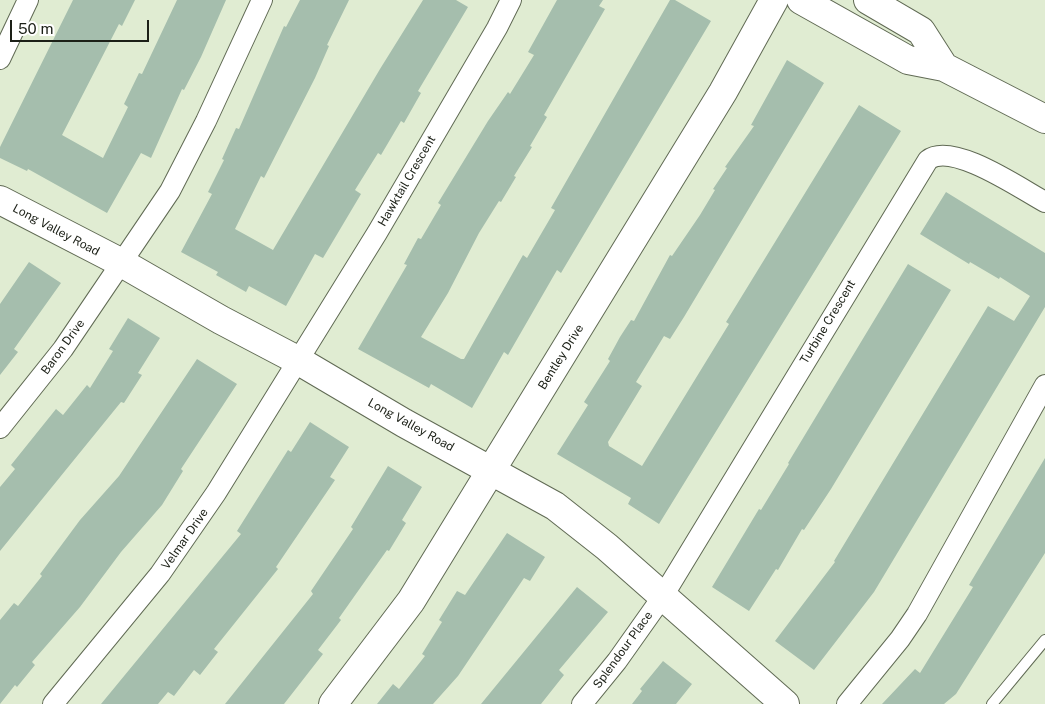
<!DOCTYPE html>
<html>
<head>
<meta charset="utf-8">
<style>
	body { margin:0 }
	#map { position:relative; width:1045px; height:704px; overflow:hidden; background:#e0ecd2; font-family:"Public Sans",sans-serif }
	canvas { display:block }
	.scale { position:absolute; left:10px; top:20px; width:139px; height:22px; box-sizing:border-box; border:2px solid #1c2017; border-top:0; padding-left:6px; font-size:15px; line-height:18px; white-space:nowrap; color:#1c2017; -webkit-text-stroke:4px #fff; paint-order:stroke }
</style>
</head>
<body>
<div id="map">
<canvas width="1045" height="704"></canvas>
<div class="scale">50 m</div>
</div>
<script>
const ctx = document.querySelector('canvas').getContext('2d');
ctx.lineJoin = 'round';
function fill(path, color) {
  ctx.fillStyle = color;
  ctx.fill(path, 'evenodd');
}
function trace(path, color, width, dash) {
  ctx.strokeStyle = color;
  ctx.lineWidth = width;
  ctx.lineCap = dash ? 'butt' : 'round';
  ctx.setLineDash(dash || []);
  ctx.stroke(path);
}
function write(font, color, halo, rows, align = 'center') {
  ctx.font = font + ' "Public Sans",sans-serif';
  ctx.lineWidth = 4.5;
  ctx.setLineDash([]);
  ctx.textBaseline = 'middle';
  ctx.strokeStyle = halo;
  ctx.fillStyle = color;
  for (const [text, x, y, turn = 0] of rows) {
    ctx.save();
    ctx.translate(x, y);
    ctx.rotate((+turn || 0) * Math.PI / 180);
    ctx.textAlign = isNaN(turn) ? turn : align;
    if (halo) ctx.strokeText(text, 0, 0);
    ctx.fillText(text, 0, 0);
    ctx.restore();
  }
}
const building = new Path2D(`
	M73,0h62l-13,26 -3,-2 -57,111 41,23 25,-51 -4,-3 15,-31 3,1 35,-74h49l-25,57 -17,33 -2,-1 -31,69 -10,-5 -34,60 -79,-44 -1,2 -27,-13v-11z
	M300,0h49l-22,45 2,1 -14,32 -51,100 -3,-2 -26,53 38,21 107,-181 43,-69h33l12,7 -50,84 3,2 -17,30 -3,-2 -20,34 -3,-2 -23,37 6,4 -38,64 -8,-4 -29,52 -37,-20 -3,6 -30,-17 2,-3 -37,-20 31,-58 -4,-2 16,-32 -2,-1 14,-31 3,1 45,-103 2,1z
	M557,0h46l-4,6 6,3 -61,106 3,2 -17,29 2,1 -18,29 2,1 -15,25 -2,-1 -20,32 -31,60 -27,44 40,22h3l59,-104 4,3 28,-48 -4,-2 119,-208h5l36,21 -150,252 -4,-3 -49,85 -4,-3 -32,56 -41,-24 -2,4 -71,-39 49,-84 -3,-1 14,-26 3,1 20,-34 -3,-2 50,-82 20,-29 2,2 24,-39 -6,-3z
	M787,60l37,23 -140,234 -14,22 -6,-3 -28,46 6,4 -34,56 1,4 33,20 87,-142 -3,-2 133,-217 42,26 -242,393 -31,-20 3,-6 -74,-44 31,-49 -4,-3 26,-41 -2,-2 12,-22 11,-17 3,1 36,-66 2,1 28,-41 15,-25 -2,-1 14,-21 -2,-1 29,-41 -3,-1z
	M946,192l99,61v54l-171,285 -60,78 -39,-29 60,-79 -1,-1 154,-255 26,15 16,-25 -30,-19 -1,2 -29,-17 -1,2 -49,-30z
	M29,262l32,21 -47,66 4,3 -18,23v-71z
	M908,264l43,26 -120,199 -27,41 -2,-1 -24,41 -2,-1 -27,42 -37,-24 47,-78 2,1 28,-46 -1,-1z
	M128,318l32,20 -22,35 4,2 -18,28 -3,-1 -121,149v-64l15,-18 -4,-4 45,-56 7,6 24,-30 3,3 23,-37 -4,-2z
	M197,359l40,25 -56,85 2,2 -21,34 -41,47 -41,55 -48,55 3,3 -18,22 -2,-2 -15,19v-84l14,-17 4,3 24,-30 -2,-2 40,-54 39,-44z
	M310,422l39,25 -19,30 5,3 -59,87 2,2 -64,80 4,3 -18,23 -6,-5 -20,26 -6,-4 -10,12h-57l140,-170 -4,-3 51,-81 3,2z
	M1045,458v95l-89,141 -12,10h-62l33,-35 5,4 53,-86 -4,-2z
	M388,466l34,21 -20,33 4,3 -17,28 -2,-1 -48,68 2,2 -23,30 5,4 -39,50h-59l88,-110 -2,-3 42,-62 -2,-2z
	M507,533l38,24 -15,24 -6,-3 -66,98 -25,28h-56l16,-20 6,5 26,-33 -3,-2 20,-32 -3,-2 18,-29 8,4z
	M577,587l31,25 -49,58 5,5 -23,29h-60z
	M663,661l29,23 -16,20h-44l10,-13 -2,-2z`);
const lane = new Path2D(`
	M992,704l53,-64`);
const street = new Path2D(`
	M0,59l28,-59
	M0,428l63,-79 107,-158 36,-70 56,-121
	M53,704l107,-130 56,-81 161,-260 120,-205 14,-28
	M582,704l35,-43 46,-65 265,-436c24,-19 93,29 117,42
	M847,704l53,-65 17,-25 128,-229`);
const secondary = new Path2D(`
	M801,0l107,60 36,7 101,52
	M868,0l53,31 23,36
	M0,200l120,62 101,58 78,41 105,62 151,83 52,41 178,157
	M333,704l78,-103 312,-509 51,-92`);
const streetNames = [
	["Hawktail Crescent",407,181,-60],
	["Long Valley Road",56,230,28],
	["Turbine Crescent",828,322,-59],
	["Baron Drive",63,347,-54],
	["Bentley Drive",561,357,-58],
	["Long Valley Road",411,425,29],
	["Velmar Drive",185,539,-55],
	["Splendour Place",623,650,-54]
];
fill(building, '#a5bead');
trace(lane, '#606a54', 12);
trace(street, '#606a54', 22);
trace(secondary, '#606a54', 30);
trace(lane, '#fff', 10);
trace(street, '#fff', 20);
trace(secondary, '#fff', 28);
write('12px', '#1c2017', '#fff', streetNames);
</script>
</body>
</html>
